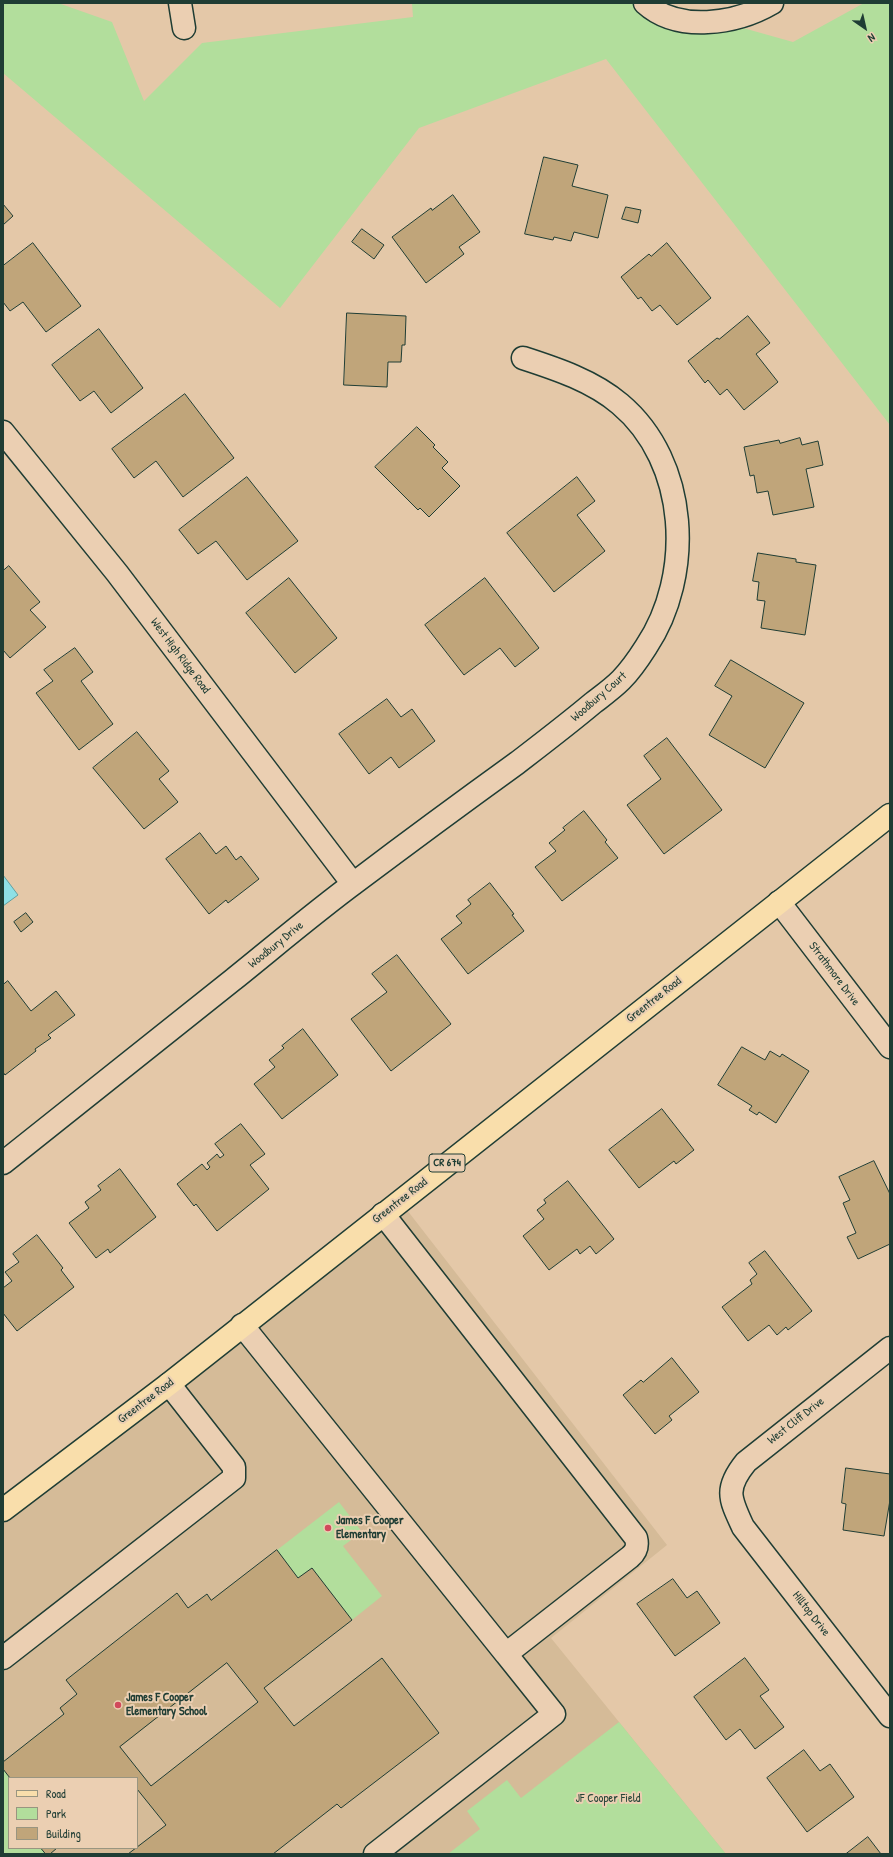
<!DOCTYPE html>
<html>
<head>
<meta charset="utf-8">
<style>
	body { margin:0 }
	#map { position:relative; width:893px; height:1857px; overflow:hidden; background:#e4c8a8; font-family:"Patrick Hand",sans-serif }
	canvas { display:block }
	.frame { position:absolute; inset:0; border:4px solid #1f3d34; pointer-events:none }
	.legend { position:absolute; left:8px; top:1777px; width:130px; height:72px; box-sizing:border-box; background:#ebcfb2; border:1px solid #999580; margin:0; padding:5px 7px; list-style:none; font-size:12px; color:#1f3d34 }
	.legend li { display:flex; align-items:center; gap:8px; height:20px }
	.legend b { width:20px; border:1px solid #999580 }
	.north { position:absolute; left:845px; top:8px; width:40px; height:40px; -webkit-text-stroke:3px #ebcfb2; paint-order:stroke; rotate:146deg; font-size:11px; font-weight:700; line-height:16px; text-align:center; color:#1f3d34 }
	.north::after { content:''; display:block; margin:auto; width:14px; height:18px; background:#1f3d34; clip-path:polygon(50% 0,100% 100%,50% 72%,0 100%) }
</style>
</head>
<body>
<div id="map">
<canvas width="893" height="1857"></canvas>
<div class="frame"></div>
<ul class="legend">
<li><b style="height:5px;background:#f9deab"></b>Road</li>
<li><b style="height:11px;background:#b2de9c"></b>Park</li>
<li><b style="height:11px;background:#c0a57a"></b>Building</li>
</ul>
<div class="north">N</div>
</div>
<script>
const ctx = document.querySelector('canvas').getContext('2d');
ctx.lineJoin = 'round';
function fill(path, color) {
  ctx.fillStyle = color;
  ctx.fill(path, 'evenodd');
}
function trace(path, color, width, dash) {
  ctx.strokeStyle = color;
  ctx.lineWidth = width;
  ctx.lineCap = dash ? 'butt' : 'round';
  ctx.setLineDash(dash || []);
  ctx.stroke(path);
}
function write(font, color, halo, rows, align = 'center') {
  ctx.font = font + ' "Patrick Hand",sans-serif';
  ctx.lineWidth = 4;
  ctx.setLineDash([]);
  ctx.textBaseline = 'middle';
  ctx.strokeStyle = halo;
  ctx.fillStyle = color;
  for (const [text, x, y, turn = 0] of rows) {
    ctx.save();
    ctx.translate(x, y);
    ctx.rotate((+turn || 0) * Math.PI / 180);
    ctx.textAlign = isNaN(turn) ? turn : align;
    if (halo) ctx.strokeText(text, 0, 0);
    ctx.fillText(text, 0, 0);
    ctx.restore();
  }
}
const built = new Path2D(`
	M400,1201l267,344 -116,93 175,216h-723v-344zM9,1778h128v70h-128z`);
const green = new Path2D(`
	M3,3h55l54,19 32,79 58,-58 211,-26 -1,-14h242l139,39 71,-39h26v422l-284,-366 -187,69 -139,180 -277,-235z
	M339,1502l23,30 -19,14 39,50 -30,24 -40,-52 -14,10 -21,-28z
	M619,1722l107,132h-278l32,-25 -13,-18 40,-31 14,18z
	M3,1769l7,9 -2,27 1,43h32l5,6h-43z`);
const water = new Path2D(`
	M3,875l15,20 -15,11z`);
const building = new Path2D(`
	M544,157l34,8 -6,21 36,9 -10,43 -24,-6 -3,9 -17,-4 -1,3 -28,-6z
	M453,195l27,37 -21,15 5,7 -38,29 -34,-46 39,-29 1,2z
	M3,204l10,12 -10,9z
	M626,207l15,3 -3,13 -16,-4z
	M362,229l22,16 -10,14 -22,-17z
	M33,243l48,63 -35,26 -23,-30 -13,9 -7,-9v-36z
	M667,243l44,55 -34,27 -17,-20 -8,6 -11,-14 -3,2 -17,-22 28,-23 2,2z
	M347,313l59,3 -1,29h-3l-1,17h-13l-1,25 -43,-2z
	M748,316l22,27 -14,11 22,28 -34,28 -17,-21 -7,6 -12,-15 -3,3 -17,-22 29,-23 2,1z
	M99,329l44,59 -32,25 -17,-22 -14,10 -28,-36z
	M185,394l49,64 -51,39 -27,-36 -22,17 -22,-29z
	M417,427l18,18 -2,2 15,15 -6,6 18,18 -31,31 -9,-9 -2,2 -43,-43z
	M800,438l2,7 16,-4 5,24 -17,4 8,38 -41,8 -5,-24 -11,2 -3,-18 -4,1 -6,-29 35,-7 1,3z
	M247,477l51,64 -51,39 -31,-39 -18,13 -19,-24z
	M577,477l18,24 -18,14 28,36 -51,41 -47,-59z
	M758,553l38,6v3l20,3 -11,70 -44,-7 4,-27 -8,-1 2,-18 -6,-1z
	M9,566l31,36 -10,8 16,17 -36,31 -7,-8v-79z
	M289,578l48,60 -42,35 -49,-60z
	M485,578l54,70 -24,19 -15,-19 -36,27 -39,-50z
	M75,648l18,24 -12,9 32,43 -34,26 -43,-57 17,-12 -9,-11z
	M731,660l73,43 -39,65 -56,-33 23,-39 -17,-10z
	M387,699l14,18 11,-8 23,32 -36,27 -8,-11 -22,17 -30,-40z
	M137,732l32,39 -10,8 19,23 -34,27 -51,-61z
	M667,738l55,72 -58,44 -37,-49 34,-26 -17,-23z
	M584,811l23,29 -2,2 13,16 -56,43 -27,-34 21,-16 -7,-8 16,-13 -2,-2z
	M200,833l16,21 10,-8 10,14 5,-4 18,23 -31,24 -2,-3 -17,14 -43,-55z
	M490,883l24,31 -2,1 12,16 -56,43 -27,-35 21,-16 -6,-7 15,-12 -3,-4z
	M26,913l7,9 -12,10 -7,-10z
	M397,955l54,69 -60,47 -40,-52 36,-27 -15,-18z
	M8,981l23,30 25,-20 19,24 -27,20 3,3 -16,11 1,2 -31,24 -2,-3v-87z
	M303,1029l35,46 -56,44 -28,-35 21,-17 -6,-7 15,-12 -2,-2z
	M742,1047l23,13 5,-9 10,6 2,-3 27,17 -33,52 -17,-11 -2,3 -8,-5 3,-4 -34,-21z
	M662,1109l32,41 -18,14 -2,-3 -35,27 -30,-38z
	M241,1124l24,30 -15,11 19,24 -52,42 -21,-27 -2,2 -17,-22 25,-20 5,6 3,-3 -3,-4 10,-9 3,4 4,-3 -9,-11z
	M874,1161l16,33v50l-32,15 -11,-22 9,-4 -13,-30 7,-3 -11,-23z
	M120,1169l36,48 -46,36 -2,-4 -12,9 -27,-35 20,-15 -4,-6 16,-12 -3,-4z
	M568,1181l46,58 -18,15 -6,-8 -10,8 -3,-5 -28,21 -26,-34 21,-17 -7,-9 9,-7 -2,-3z
	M37,1235l26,33 -2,2 13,17 -57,44 -14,-18v-25l9,-7 -7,-9 14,-10 -6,-8z
	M765,1251l47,60 -24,19 -2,-3 -9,8 -8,-10 -21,16 -26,-34 30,-23 -2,-4 7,-6 -8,-11z
	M672,1358l27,34 -30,24 3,4 -17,14 -32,-39 18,-15 2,2z
	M846,1468l44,6v26l-6,36 -41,-6 3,-26 -4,-1z
	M277,1550l21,28 14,-10 40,52 -88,68 30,38 88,-68 57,75 -98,75 -4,-4 -64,50h-145l38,-29 -29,-36v-11h-127l-7,-9v-7l61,-48 -4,-6 17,-14 -11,-14 111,-87 11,15 19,-14 4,6zM227,1663l31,39 -107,84 -31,-39z
	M673,1579l14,19 10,-7 23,32 -45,33 -38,-52z
	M745,1658l24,32 -9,6 24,31 -29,22 -15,-20 -14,11 -32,-43z
	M804,1750l16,21 10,-7 24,33 -47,35 -40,-54z
	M868,1837l13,17h-35z
	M41,1848h16l-7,6h-4z`);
const minor = new Path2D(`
	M180,3l4,25
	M645,3c33,30 91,21 127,0
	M3,432l114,141 236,311
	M779,902l111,145
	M3,1163c77,-62 154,-123 231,-184 41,-33 81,-67 123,-98 53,-40 106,-79 160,-118 26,-20 51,-39 76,-60 9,-7 19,-14 28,-23 9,-9 18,-22 25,-33 48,-72 43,-185 -26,-243 -27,-23 -63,-35 -97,-46
	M242,1325l264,329 124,-97c7,-6 8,-11 6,-19l-253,-324
	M890,1348l-144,114c-22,27 -16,37 -3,65l147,189
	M3,1658l231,-180v-11l-65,-83
	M375,1854l179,-140 -48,-60`);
const major = new Path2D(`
	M3,1510l166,-126 721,-569`);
const markers = [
	[328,1528,4,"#d1495b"],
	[118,1705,4,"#d1495b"]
];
const shields = [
	[447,1163,36]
];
const shieldNames = [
	["CR 674",447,1163]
];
const streetNames = [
	["West High Ridge Road",180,656,53],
	["Woodbury Court",599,697,-41],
	["Woodbury Drive",276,945,-39],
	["Strathmore Drive",834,974,53],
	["Greentree Road",654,1000,-38],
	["Greentree Road",400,1201,-38],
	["Greentree Road",146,1401,-37],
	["West Cliff Drive",796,1421,-38],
	["Hilltop Drive",811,1614,52]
];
const poiNames = [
	["James F Cooper",336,1521],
	["Elementary",336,1535],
	["James F Cooper",126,1698],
	["Elementary School",126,1712]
];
const parkNames = [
	["JF Cooper Field",608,1799]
];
fill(built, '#d5bb98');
fill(green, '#b2de9c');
fill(water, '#8ee0e6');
trace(water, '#629f9f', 1);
fill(building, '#c0a57a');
trace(building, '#1f3d34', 1);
trace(minor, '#1f3d34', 25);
trace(major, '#1f3d34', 25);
trace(minor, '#ebcfb2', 22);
trace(major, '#f9deab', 22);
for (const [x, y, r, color] of markers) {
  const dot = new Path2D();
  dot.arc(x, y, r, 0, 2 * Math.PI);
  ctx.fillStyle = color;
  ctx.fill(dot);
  trace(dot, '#ebcfb2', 1.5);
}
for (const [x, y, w] of shields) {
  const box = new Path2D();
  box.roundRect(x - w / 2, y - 9, w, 18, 3);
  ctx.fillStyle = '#ebcfb2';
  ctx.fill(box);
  trace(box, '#1f3d34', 1);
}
write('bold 11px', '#1f3d34', null, shieldNames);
write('12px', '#1f3d34', '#ebcfb2', streetNames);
write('bold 12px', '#1f3d34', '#ebcfb2', poiNames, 'left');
write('12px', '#264539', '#ebcfb2', parkNames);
</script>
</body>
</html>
